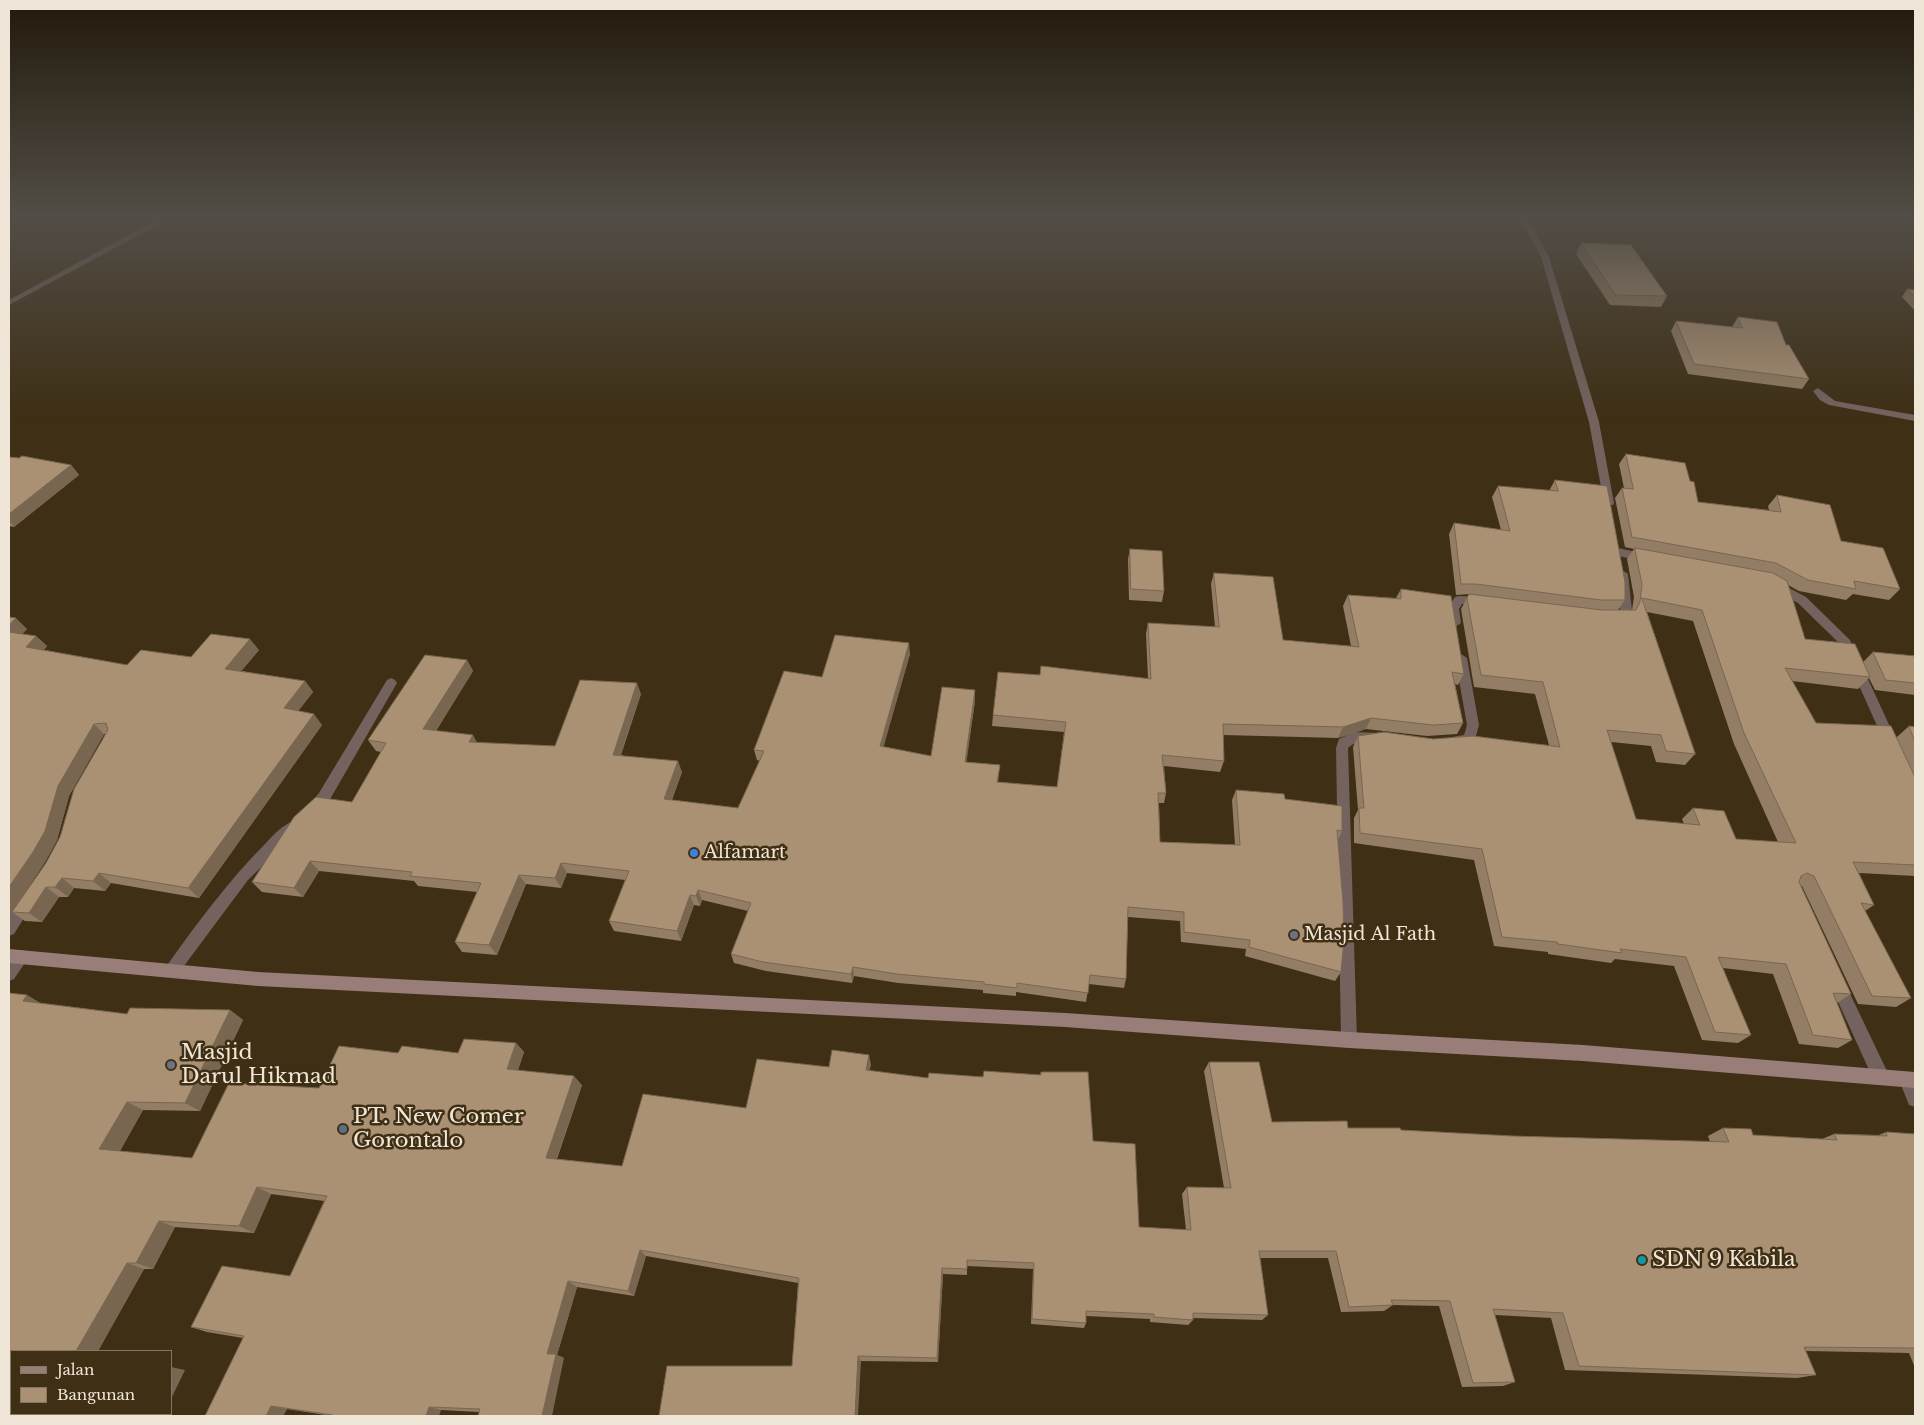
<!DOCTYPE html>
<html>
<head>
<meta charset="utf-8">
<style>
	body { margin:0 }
	#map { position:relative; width:1924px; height:1425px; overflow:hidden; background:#3e2f15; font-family:"Libre Baskerville",serif }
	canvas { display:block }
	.frame { position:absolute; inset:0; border:10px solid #f0e6d7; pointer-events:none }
	.legend { position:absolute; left:10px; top:1350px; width:162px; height:65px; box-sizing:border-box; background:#3e2f15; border:1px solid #857863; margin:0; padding:6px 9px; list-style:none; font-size:15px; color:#f0e6d7 }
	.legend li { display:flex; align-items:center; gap:10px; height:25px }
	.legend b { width:25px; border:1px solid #857863 }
</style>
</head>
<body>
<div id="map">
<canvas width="1924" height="1425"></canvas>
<div class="frame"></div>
<ul class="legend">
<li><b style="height:6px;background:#987d79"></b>Jalan</li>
<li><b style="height:14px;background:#ab9174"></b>Bangunan</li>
</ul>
</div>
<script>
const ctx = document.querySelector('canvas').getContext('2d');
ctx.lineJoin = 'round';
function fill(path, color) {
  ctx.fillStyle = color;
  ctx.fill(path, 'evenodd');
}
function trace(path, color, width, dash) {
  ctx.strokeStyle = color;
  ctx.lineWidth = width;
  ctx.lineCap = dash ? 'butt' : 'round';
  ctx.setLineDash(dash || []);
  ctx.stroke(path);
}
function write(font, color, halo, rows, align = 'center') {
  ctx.font = font + ' "Libre Baskerville",serif';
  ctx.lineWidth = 5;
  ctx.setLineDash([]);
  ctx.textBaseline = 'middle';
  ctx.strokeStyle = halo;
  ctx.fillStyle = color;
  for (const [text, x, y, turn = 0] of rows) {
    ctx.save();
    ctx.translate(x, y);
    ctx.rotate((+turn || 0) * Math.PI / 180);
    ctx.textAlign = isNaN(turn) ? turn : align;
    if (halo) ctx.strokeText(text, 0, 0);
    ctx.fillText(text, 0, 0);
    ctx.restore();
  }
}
const minor = new Path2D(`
	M158,219h11l-160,86v-5z
	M1520,219h8l21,38 50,165 15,81 -1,2h-8l-1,-2 -15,-81 -48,-165z
	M1818,388l17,13 80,14v6l-86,-16 -9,-5 -7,-9z
	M1618,548l32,7 1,3 -5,4 -32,-7 -1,-3 1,-3z
	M1622,570l6,4 4,37 -5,9 -12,1 -6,-4 2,-3 9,-3 -4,-37z
	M1776,581l30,16 44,43 47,102 -1,4h-10l-45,-101 -43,-42 -26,-15 -2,-3z
	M1459,596l24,1 6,4 -6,4 -21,-1 -3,5 2,14 -6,4 -6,-4 -2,-15 8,-11z
	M1461,654l6,4 12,67 -5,18 -17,3 -5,-1 -1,-4 1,-4 12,-2 3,-10 -12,-67z
	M391,678l4,2 2,3 -68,118c-7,7 -12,16 -22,13l-2,-4 14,-17 68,-113z
	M1354,732l26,1 1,4 -1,4c-12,3 -23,-2 -32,7l9,292 -2,5 -6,3 -6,-3 -2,-5 -5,-292 3,-9z
	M293,821l5,2 2,4 -2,4 -50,49 -70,94 -5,2 -5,-2 -2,-5 2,-5c30,-42 61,-84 98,-121 7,-8 17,-18 27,-22z
	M27,896l5,1 2,5 -20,32 -5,2v-19l13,-20z
	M22,950l5,2 2,5 -15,22 -5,2c0,-13 -1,-25 13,-31z
	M1838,977l5,2 44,92 2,6 -2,6 -6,2 -6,-2 -45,-99 3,-5z
	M1907,1072l6,2 2,6v27l-6,-2 -10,-25 2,-6z`);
const secondary = new Path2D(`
	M9,949l249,23 807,41 284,19 234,13 332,27v16l-332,-27 -234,-13 -284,-21 -807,-41 -249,-23z`);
const wall = new Path2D(`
	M1419,219h48l-1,3z
	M1581,243l86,53 -6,11 -51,-2 -34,-51z
	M1907,289l8,1v21l-13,-14z
	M1738,317l48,28 23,34 -7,10 -114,-15 -17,-43 5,-10 56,6z
	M1626,454l64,27 8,21 71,8 -1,-4 9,-11 64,46 59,48 -11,11 -36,-6 -7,6 -47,-9 -11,-6 17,54 58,23 10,-10 42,4v39l-40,-5 -6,-12 -11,11 -66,-8 24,42 81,14 12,-11 6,1v149l-56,-3 15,32 -9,6 46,87 -15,9 -38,-3 -56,-118h-1l50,108 -14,9 15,37 -14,8 -39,-4 -26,-70 -50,-6 28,67 -13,8 -36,-3 -28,-74 -59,-7 -4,4 -63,-9v-2l-54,-6 -20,-86 -120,-17v-25l4,-8 -5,-63 5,-11 75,3 116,6 -14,-51 -61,-7 -13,-78 6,-11 54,3 -51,-7 -14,1 -7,-61 5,-11 47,7 -9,-33 6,-11 51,5 6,-11 70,120 -7,10h14l2,-13 -7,-38 7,-10 -9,-2 -10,-49 7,-10h2l-5,-24zM1647,612l46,9 41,123 44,98 -42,-3 -43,-31 -11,11 2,5 -48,-5 -25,-77 40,4 5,16 29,3 10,-11z
	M9,457l62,8 8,10 -65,52 -5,-1z
	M1130,549l34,42 -2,11 -33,-2 -1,-41z
	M1214,573l69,67 68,6 -8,-40 5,-11 48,3 5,-9 63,85 -6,11 -3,-1 8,39 -6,11 -30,2 -61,-7 -28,9 -115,-3 1,26 -4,11 -56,-6 2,27 -2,10h-5l1,39 75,3 -3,-45 4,-10 49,9 57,32 -4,9 3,132 -6,9 -90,-25 1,-7 -65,-7 -1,-21 -52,-4 -2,62 -2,9 -35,-4 -3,18 -70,-10v4l-33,-3v-3l-85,-7 -44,-7 -2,7 -86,-12 -32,-8 -3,-9 17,-43 -46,-11 -2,6 -6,-1 -13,36 -67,-10 -5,-10 16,-41 -58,-7 -6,15 -35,-4 -29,71 -35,-3 -7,-10 22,-50 -59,-6 -4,-5 -95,-10 -16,26 -41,-5 -10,-10 100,-80 29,-50 -5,-1 -8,-11 99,-80 6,11 -37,60 41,12 78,3 86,-52 -20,61 61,17 -10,28 66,8 22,-47 -3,-1 -3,-10 68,-73 88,-23 -27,93 48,9 44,-55 -9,61 34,3 -2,17 59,5 7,-55 -72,-6 1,-11 47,-40 108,4 -2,-45 2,-11 67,4 -4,-43z
	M9,617l18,12 -5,5 14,2 11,10 -3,4 83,15 132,-15 -18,21 64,10 8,11 -15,19 24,14 -123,173 -88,-15 -6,8 -31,-3 -6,9h-9l-17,25 -17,-1 -13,-9 -3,5zM104,734h1l-45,103 -14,26 -24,34 23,-35 12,-22 12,-44z
	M40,1003l87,11 103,-4 13,10 -43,91 -57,-1 -23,41 72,7 127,-70 79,-35h60l58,-10 8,9 -6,18 64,15 -25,74 65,7 124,-58 83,-41 42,-3 -2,7 59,7 112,-3 1,-3 52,69 46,86 47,3 -4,-36 5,-7 37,1 -20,-117 5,-9 63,60 76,6 164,8 198,6 -2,-6 15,-8 30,7 69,4 12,-5 45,1 7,-3 29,2v234l-6,-15 -103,-2 10,24 -19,3 -232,-8 -14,-52 -56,-3 20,67 -12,4 -41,1 -23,-81 -46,-1 -9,6 -43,1 -13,-54h-68l8,57 -6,5 -69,-2v2l-5,5 -38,-3v-3l-64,-3v7l-2,5 -53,-4 2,-55 -66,-3v9l-24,-1 -5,88 -77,-1 -69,5 6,-83 -152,-27 -12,40 -57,-9 -20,68 7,3 -85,54 -38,-2 -109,6 -45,-7 -4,7h-78l38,-78 -36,-6 -16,-5 99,-51 34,-75 -53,-7 -17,39 -79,-6 -22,42h-9l-46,82h-87z`);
const shadedWall = new Path2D(`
	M71,465l8,10 -65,52 -5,-6v-7z
	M16,618l11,11 -14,13 -4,-4v-13z
	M36,636l11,10 -10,11 -11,-10z
	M250,639l9,11 -25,30 -9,-11z
	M909,643l1,11 -29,102 -1,-10z
	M467,660l6,11 -43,69 -7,-11z
	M305,681l8,11 -20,26 -9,-10z
	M637,683l4,11 -24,71 -4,-10z
	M975,690v11l-10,72v-11z
	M314,714l8,11 -123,173 -11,-10z
	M1371,718l-5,11 -28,9 5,-11z
	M94,724l10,10 -35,62 -12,44 -12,22 -36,55v-30l49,-101z
	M473,735l6,11 -10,-4z
	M678,761l4,11 -14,37 -4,-10z
	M310,861l9,10 -16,26 -9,-9z
	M561,863l6,10 -6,15 -6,-10z
	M99,873l12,10 -6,8 -12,-10z
	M519,875l7,9 -29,71 -8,-10z
	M62,878l12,10 -6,9 -13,-10z
	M46,887l13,10 -17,25 -13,-9z
	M698,890l4,10 -2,6 -4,-10z
	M690,895l4,10 -13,36 -4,-10z
	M853,967l1,9 -2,7 -1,-9z
	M27,995l17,10 -21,-4z
	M230,1010l13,10 -43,91 -15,-8z
	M516,1043l8,9 -9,26 -8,-9z
	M869,1055l2,9 -3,15 -2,-9z
	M574,1076l8,9 -28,81 -8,-8z
	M127,1102l16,8 -27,47 -17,-8z
	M257,1187l14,7 -17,39 -15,-7z
	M159,1221l16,6 -22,42 -17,-6z
	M640,1250l6,6 -12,40 -6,-5z
	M127,1263l17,6 -46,82h-22z
	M942,1268l1,6 -5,88 -1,-4z
	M568,1281l9,6 -20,68 7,3 -12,58h-10l5,-62z
	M858,1356l3,5 -3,55h-3z
	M171,1367l14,3 -14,29z
	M271,1406l16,3 -4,7h-17z
	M429,1407l12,3 -2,6h-13z
	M145,1414h19l-1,2h-19z`);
const building = new Path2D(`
	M1581,243l50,2 36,51 -51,-1z
	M1907,289l8,1v7z
	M1738,317l39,5 9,23h3l20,34 -115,-15 -18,-43 66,7z
	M1626,454l59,9 5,18 4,1 4,20 83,10 -4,-17 53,10 11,36 42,7 17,41 -46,-8 2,8 -48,-9 -32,-17 -144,-26 -10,-49 11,1z
	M22,456l49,9 -62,49v-57l10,1z
	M1555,480l52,6 18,96v18h-24l-125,-16h-15l-7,-61 56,8 -12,-45 60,5z
	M1635,548l138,25 14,8 18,58 50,5 15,33 -85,-9 31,55 75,3 24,51v88l-62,-3 21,43 -13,-2 50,95 -39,-2 -58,-120 -7,-3 -6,3 -2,6 52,112 -18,-1 19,47 -39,-5 -27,-71 -68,-7 33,78 -36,-3 -29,-75 -66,-8 2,4 -64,-9 -1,-2 -55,-5 -20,-88 -122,-16 -1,-25h5l-6,-72 26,-4 49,7 40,-3 87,11 -17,-65 -62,-7 -14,-77 2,-4 133,16h34l4,-8 2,-17zM1642,598l60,12 42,123 52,110 -60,-4 -12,-28 -31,-3 7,17 -64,-6 -29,-89 54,5 5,16 29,3z
	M1130,549l32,2 2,40 -33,-2z
	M1214,573l59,4 10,63 76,7 -11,-52 53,4v-10l50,7 13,78 -12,-2 11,51 -30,2 -62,-7 -28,9 -120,-3 1,37 -62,-6 4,38h-8l2,49 80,3 -4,-55 48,4 1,5 57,7v25l-5,-1 6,72 1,38 -3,32 -92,-25 1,-7 -66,-8v-20l-56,-5 -2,72 -36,-4 -2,18 -71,-10v5l-33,-4v-2l-87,-8 -44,-7 -2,7 -88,-12 -32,-8 20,-51 -53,-13 -2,6 -6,-1 -13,36 -68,-10 20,-50 -68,-8 -6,15 -36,-3 -30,70 -34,-3 26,-59 -71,-7 2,-4 -102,-11 -16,27 -42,-6 42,-65 22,-20 36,5 34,-59 -18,-3 57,-85 42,5 -44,69 50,6 -4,7 86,4 25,-66 57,3 -24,72 65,6 -14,38 74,9 26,-57 -10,-1 30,-79 38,6 13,-42 74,8 -29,103 51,10 11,-69 33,3 -10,72 35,3 -3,17 60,5 9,-65 -73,-7 5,-43 42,3 1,-9 110,13 -3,-56 71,4z
	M9,617l7,1 -7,7z
	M9,632l27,4 -10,11 101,18 14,-15 50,7 20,-23 39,5 -25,30 80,12 -21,27 30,6 -126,174 -89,-15 -6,8 -31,-3 -7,9h-9l-17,26 -17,-1 34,-49 14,-26 14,-48 34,-59 -2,-7 -12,1 -36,62 -13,45 -12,21 -24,35z
	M1873,652l42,4v27l-29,-3z
	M1909,726l6,1v14z
	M9,993l18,2 -4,6 104,13 3,-6 100,2 -45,93 -58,-1 -28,47 93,9 37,-75 90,5 20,-42 59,7 4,-7 56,7 6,-14 52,4 -9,26 67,7 -28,82 76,8 21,-72 103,14 11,-49 72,8 3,-17 37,5 -3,15 62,8 1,-5 54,4 1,-6 57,4v-3h47l5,69 42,3 4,83 52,3 -4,-43 44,1 -22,-126h50l13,60 75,-1 1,7h52l1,2 111,6 217,6 -6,-14 28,1 2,6 84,5 -3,-6 53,2 -1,-4 29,2v214l-111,-1 12,28 -237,-9 -16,-53 -70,-4 22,73 -42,1 -23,-82 -59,-1 2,5 -44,2 -13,-56h-77l9,64 -75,-2v7l-39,-3v-3l-68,-3v12l-54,-4 2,-56 -67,-3v9l-25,-1 -5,90 -79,-2 -3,60h-196l8,-50h125l7,-88 -159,-28 -12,41 -60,-10 -21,73h9l-14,62h-64l2,-7 -51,-2 -3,9h-94l1,-1 -62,-9 -5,10h-61l39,-80 -53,-9 31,-61 68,10 37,-80 -70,-9 -18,39 -80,-5 -23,42h-9l-51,88h-65v48l-2,-1z
	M28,1414h117l-1,2h-117z`);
const markers = [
	[694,853,5,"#3f7fe0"],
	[1294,935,5,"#6b7280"],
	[171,1065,5,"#6b7280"],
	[343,1129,5,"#5c6f8a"],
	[1642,1260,5,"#0f9aa8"]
];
const poiNames = [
	["Alfamart",704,853],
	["Masjid Al Fath",1304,935]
];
const nearPoinames = [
	["Masjid",181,1053],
	["Darul Hikmad",181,1077],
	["PT. New Comer",353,1117],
	["Gorontalo",353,1141],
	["SDN 9 Kabila",1652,1260]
];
fill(minor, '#74625f');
fill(secondary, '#987d79');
fill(wall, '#937d64');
fill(shadedWall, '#786651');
fill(building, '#ab9174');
trace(building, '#786651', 1);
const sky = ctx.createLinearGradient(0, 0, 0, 419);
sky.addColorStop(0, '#221a0c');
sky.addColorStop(0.52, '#524d46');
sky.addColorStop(1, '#524d4600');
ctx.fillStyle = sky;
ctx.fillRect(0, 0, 1924, 419);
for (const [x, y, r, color] of markers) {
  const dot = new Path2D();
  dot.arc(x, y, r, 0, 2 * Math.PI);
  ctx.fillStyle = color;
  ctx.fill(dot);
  trace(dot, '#3e2f15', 2);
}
write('18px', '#f0e6d7', '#3e2f15', poiNames, 'left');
write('21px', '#f0e6d7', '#3e2f15', nearPoinames, 'left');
</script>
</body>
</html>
